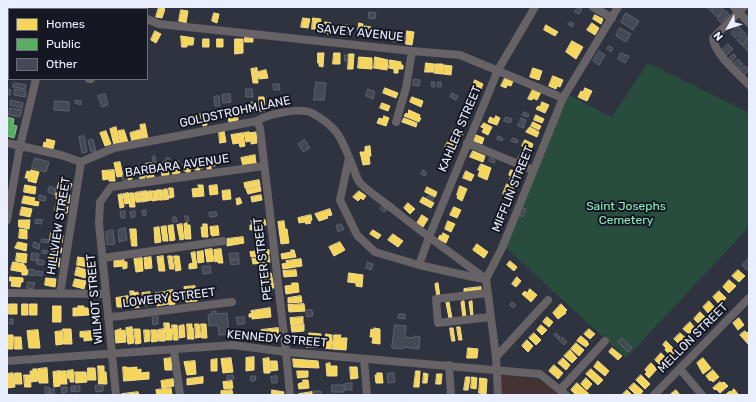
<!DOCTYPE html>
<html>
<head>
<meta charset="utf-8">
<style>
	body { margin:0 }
	#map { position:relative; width:756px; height:402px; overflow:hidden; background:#2f3340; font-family:Rubik,sans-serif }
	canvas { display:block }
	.frame { position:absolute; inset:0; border:8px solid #eaefff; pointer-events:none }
	.legend { position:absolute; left:8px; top:8px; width:140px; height:72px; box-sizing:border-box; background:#151823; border:1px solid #6a6e7b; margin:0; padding:5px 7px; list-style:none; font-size:12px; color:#eaefff }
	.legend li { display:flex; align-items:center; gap:8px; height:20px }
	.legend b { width:20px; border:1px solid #6a6e7b }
	.north { position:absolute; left:708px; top:8px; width:40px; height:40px; -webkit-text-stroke:3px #151823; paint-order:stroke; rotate:230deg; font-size:11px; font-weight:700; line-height:16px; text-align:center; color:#eaefff }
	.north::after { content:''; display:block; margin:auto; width:14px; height:18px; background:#eaefff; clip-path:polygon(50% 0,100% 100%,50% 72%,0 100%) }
</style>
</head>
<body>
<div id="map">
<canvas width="756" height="402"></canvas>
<div class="frame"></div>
<ul class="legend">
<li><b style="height:11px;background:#f6d55c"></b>Homes</li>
<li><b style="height:11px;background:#5aae61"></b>Public</li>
<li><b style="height:11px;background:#454953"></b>Other</li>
</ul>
<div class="north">N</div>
</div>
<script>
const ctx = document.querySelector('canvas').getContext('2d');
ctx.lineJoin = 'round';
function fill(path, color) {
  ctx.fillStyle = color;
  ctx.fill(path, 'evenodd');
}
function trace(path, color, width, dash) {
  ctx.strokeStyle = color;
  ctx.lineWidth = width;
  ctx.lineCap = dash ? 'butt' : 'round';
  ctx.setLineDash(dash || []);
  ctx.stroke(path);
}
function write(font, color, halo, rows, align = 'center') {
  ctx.font = font + ' Rubik,sans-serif';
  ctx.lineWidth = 4;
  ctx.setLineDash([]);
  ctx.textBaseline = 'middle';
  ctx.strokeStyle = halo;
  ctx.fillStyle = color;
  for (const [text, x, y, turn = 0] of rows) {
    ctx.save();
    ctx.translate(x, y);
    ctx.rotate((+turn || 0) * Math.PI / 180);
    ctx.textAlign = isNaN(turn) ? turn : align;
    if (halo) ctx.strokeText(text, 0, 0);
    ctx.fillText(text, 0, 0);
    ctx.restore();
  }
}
const commercial = new Path2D(`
	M499,375l36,4 8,3 16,13h-58z`);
const green = new Path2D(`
	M648,63l101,50v114l-123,131 -121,-111 64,-152 43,22z`);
const homes = new Path2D(`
	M159,7l6,2 -3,9 -6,-1z
	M181,10l7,1 -2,12 -7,-2z
	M214,13l5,1 -2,9 -5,-2z
	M595,15l8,4 -2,5 -8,-5z
	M303,18l7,1 -2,9 -7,-1z
	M313,18l8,1 -1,9 -3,-1v2h-5z
	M325,22l6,1 -1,11 -7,-1z
	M359,23l4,1 -1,11 -4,-1z
	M592,23l7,5 -4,7 -8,-5z
	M341,25h7l-1,10 -5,-1v-2h-2z
	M546,25l12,7 -3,4 -11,-6z
	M365,26l6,1 -1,8h-6z
	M155,31l6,3 -5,9 -5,-3z
	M407,31l7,1 -2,13 -6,-1z
	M392,32l7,1 -1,8h-6z
	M7,36h2v8h-2z
	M181,36l13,2 -1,7h-6v2h-5z
	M245,37h8v5h-8z
	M203,39h6v8h-6z
	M217,39h6v8h-6z
	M235,39h8v14l-8,1z
	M572,41l11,6 -7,12 -10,-7z
	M318,53h6l-1,14 -4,-1v-3h-1z
	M334,53h6v11h-7z
	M349,54h5l-1,15h-5z
	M359,57l13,1v11l-14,-1z
	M375,57l13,3 -1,10 -13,-2z
	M390,60l11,2v3h2v4h-5v4h-4v-4l-5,-1z
	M426,63l8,1 -1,8h-8z
	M435,64h8l-1,10 -8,-1z
	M444,65l8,1 -1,9 -8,-1z
	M257,68l1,15h-5l-2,-14z
	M533,68l9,3 -3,9 -9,-3z
	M266,70l2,8 -9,1 -1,-7z
	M553,76l10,4 -3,7 -3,-1 -1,3 -7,-3z
	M505,78l8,3 -2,5 -4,-1 -1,3 -5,-2z
	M475,80l8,4 -2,5 -8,-4z
	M385,88l13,5 -2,5 -13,-5z
	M585,88l7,3 -5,10 -9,-4 3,-6 2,1z
	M533,89l8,3 -4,8 -4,-2 -1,2 -4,-1z
	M470,94l3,1v2l4,2 -2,5 -8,-4z
	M259,97h5l1,14h-5z
	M412,97l11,4 -2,6 -11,-5z
	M255,102l1,9h-4l-2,-8z
	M542,102l7,3 -4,8 -9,-4 2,-3 2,1z
	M382,103l8,3 -2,5 -8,-3z
	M237,109l1,11 -9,2 -2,-11z
	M409,110l11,5 -1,3h2l-2,4 -15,-6 2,-3 2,1z
	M461,112l8,4 -3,6 -7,-4z
	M206,113l1,12 -4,1 -3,-12z
	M536,115l8,4 -2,4 -8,-3z
	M384,116l5,2 -3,8 -9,-3 2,-5 4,1z
	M496,116l4,2 -3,7 -9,-3 2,-5 4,2z
	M404,118l13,5 -1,4 -14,-5z
	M533,122l8,4 -2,4 -8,-4z
	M484,123l8,4 -4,8 -6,-3 2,-4 -3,-1z
	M145,124l3,15 -5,1 -3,-15z
	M116,127l4,17 -6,1 -4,-16z
	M530,127l9,5 -2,5 -11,-5z
	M454,128l10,4 -2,4 -10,-4z
	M124,130l4,12 -7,2 -3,-13z
	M140,130l2,8 -3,1v1l-7,2 -2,-9z
	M106,131l5,13 -6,2 -5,-13z
	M219,131h5l2,11 -6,1z
	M249,132v1l7,-1 1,11 -6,1v-3l-5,1 -2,-9z
	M243,133l2,13 -5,1 -1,-4 -6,1 -2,-9z
	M476,135l8,3 -2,6 -8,-3z
	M47,139l8,2 -2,8 -10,-2 1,-5 2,1z
	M525,140l8,4 -2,6 -9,-4z
	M448,142l9,4 -2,5 -10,-4z
	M370,146l1,10h-2l1,8 -7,1 -3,-13h5v-5z
	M523,149l7,3 -2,5 2,1 -2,5 -10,-4z
	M473,151l12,5 -2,6 -13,-5z
	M255,155l1,8 -13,3 -2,-8z
	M214,157l1,9h-4v3h-4l-1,-11z
	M202,158l1,10h-4l1,2h-5l-1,-11z
	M167,161l2,14 -7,1 -1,-11h2v-3z
	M178,161l2,12 -7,2 -2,-11z
	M190,161l1,9h-1v2l-3,1 -1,-2h-2l-1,-7z
	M120,162l3,14 -6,1 -3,-14z
	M152,163l2,14 -7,1 -2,-14z
	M481,164l10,4 -4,12 -9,-4 2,-6h-2z
	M144,165l1,13 -5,1 -2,-12z
	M131,168l1,11 -4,1 -2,-11z
	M31,170l8,2 -3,11 -8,-2v-3h-3l2,-7 4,1z
	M114,170l1,11h-6v-2l-6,1 -1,-9z
	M511,170l10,3 -4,11 -8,-3 2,-5 -2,-1z
	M466,171l8,4 -3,6 -8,-3z
	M259,180l1,5 -15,3 -1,-5z
	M62,181l10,3 -3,8 -12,-4 2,-6h2z
	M507,184l7,3 -1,3 1,1 -3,7 -8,-4z
	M25,185l11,2 -1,7 -11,-2z
	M198,185h5l1,11 -11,1 -1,-8 7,-1z
	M217,185l1,9 -8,1 -1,-9z
	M260,186l1,5 -13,3 -2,-5z
	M460,186l7,3 -5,12 -5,-3 1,-3h-1z
	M427,187l10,5 -2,5 -10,-5z
	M169,188h4l1,9 -4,1z
	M167,189l2,10 -5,1 -1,-10z
	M157,190h5l1,10h-4z
	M230,190l1,9 -8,1 -1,-9z
	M146,191l1,10 -5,1 -2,-10z
	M151,191l1,9 -5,1 -1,-9z
	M152,191h5l1,9 -5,1z
	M359,191l7,5 -3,4 -2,-2 -3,3 -5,-4z
	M139,192l2,10h-5l-1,-9z
	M56,193l14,2 -1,8 -12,-2z
	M128,193l2,10 -5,1 -2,-10z
	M129,193h5l1,14h-5z
	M122,194l2,13 -4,1 -2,-13z
	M261,195l1,5 -10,2 -1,-5z
	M24,196l11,2 -1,3 5,1 -1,4 -16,-3z
	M423,197l11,6 -3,5 -11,-6z
	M240,198l2,5 -5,2 -1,-6z
	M408,203l7,6 -5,5 -6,-6z
	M56,204l12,2 -1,7 -12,-2z
	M22,207l10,2 -2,8 -10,-2z
	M454,207l7,3 -4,8 -7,-3z
	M330,209l2,6 -5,1 1,2 -9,3 -4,-7z
	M57,213l8,1 -1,6 -8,-1z
	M311,215l1,5 -2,1 1,2 -5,1 -1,-2 -6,1 -1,-5z
	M422,215l6,4 -5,8 -6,-4z
	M19,220h11l-1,9 -10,-2z
	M265,220l1,5 -7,1v3l-9,1v-5h2l-1,-4z
	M284,221l1,8h2l2,14 -8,1 -3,-22z
	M448,221l7,3 -4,8 -6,-3z
	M187,223v2h3l1,14h-6l-1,-15z
	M182,224l2,15 -4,1 -3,-15z
	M203,224h4l1,13h-6l-1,-10h2z
	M173,225l2,15 -5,1 -2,-15z
	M166,226l2,15h-5l-2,-14z
	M218,226l1,9 -7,1v-1h-1l-1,-8z
	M159,227l2,15 -6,1 -1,-15z
	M20,229l7,1v9l-8,-1z
	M130,229h6l1,17h-5z
	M373,230l8,5 -3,4 -8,-5z
	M51,233l12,2 -1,8 -12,-2z
	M443,233l6,3 -3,7 -8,-4 2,-4 2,1z
	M393,234l10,7 -5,6 -10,-7z
	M243,237l1,6 -17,3v-7z
	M18,242l9,2 -1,7 -11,-3z
	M340,242l5,8 -11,6 -5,-9z
	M477,244l11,8 -4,6 -11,-8z
	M51,246l11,2 -1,5 -11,-2z
	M212,249l2,12 -7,1 -2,-12z
	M221,249l2,14h-5v-2l-3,1 -1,-12z
	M269,250v5l-18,2 -1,-5z
	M291,250h3l2,7 -14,2 -1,-5 10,-2z
	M203,251l1,11 -6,1 -1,-11z
	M195,252l2,16 -8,1v-5l4,-1 -2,-10z
	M17,253l10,1 -1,9 -10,-2z
	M163,256l2,15h-6l-2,-14z
	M168,256h4l2,13h-4z
	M174,256h5l2,14 -5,1z
	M269,256l1,6 -17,2 -1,-5z
	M49,257l11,1 -1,9 -12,-2z
	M78,257l11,2 -1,8 -11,-2z
	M151,257l1,11 -7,1 -1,-11z
	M142,258l1,13 -7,1 -2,-13z
	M301,259l1,7 -19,3 -1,-5 5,-1 -1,-2z
	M124,260v2h3v6l-4,1v-3l-9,1v-6z
	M510,261l7,6 -3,4 -7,-6z
	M13,262l11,2v2h2v3l2,1 -1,5h-5v-3l-11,-2z
	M48,267l8,1 -2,7 -8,-1z
	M77,267l10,3 -2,8 -10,-3z
	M260,269h5v2h3v2h3l1,3 -11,2z
	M296,270l1,6 -13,1 -1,-6z
	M738,270l7,6 -6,6 -7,-6z
	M349,273l14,2 -1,12 -6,-1v-3l-8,-1z
	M10,277l13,1v4h-2l-1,5 -9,-1 1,-5h-2z
	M272,277l2,11h-3l1,3h-4l-1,-6h-4l-1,-6z
	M517,277l4,4 -5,6 -4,-3z
	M46,278l10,1 -1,8 -10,-2z
	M75,279l11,2 -2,8 -11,-3z
	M729,280l7,6 -7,7 -6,-6z
	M292,283h6l1,9 -13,2 -1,-8 7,-1z
	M438,283l2,13 -3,1 -2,-13z
	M195,286l2,15 -11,1 -2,-15z
	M481,287v3l-17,2v-3z
	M530,289l7,6 -6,7 -9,-8 3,-3 2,2z
	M173,290l2,14 -6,1 -2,-14z
	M130,291h4v2l4,-1 2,15 -5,1 -2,-12 -2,1z
	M719,291l7,7 -6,7 -7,-8z
	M150,292l2,13 -8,1 -2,-13z
	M166,292l2,12 -11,2 -2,-13z
	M128,296l1,9h-2l1,2h-11l-1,-9z
	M301,296l1,6 -14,1v-5z
	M464,301l2,16 -3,1 -2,-16z
	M472,301l1,15 -2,1 -2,-15z
	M709,301l7,8 -8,4 -5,-6z
	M449,302l3,16h-3l-3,-15z
	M9,304h8v10h-8z
	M22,304h6v11h-6z
	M30,304h7v11h-7z
	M304,304l1,7 -16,1 -1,-7z
	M561,304l6,6 -2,2 1,1 -8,6 -5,-6z
	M53,306h8v16h-8z
	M78,306h6v2h4l1,7 -16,1v-8h5z
	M270,308l1,9 -19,2v-2h-3v-3l3,-1 -1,-2z
	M700,312l6,6 -6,7 -6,-6z
	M303,317v6l-12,2 -1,-7z
	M547,317l6,5 -4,5 -6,-5z
	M739,318l5,7 -6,5 -5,-7z
	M690,322l5,6 -6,6 -6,-5z
	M164,323h5l1,6h2v11h-6z
	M187,324h5v4h1l1,11h-6z
	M195,324h4l2,13 -5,1z
	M201,324h5l1,14h-5z
	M304,324v7l-12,1 -1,-6z
	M172,325h5l1,15h-4z
	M184,325l1,12 -6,1v-12z
	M541,325l6,5 -5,5 -5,-5z
	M132,327l2,16 -6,1 -2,-16z
	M457,327h3l2,13h-3z
	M278,328l2,11 -17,2 -2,-11z
	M374,328l6,1v15l-8,-1 1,-6h-3l1,-8 3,1z
	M450,328h3l2,13h-3z
	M63,329h8l1,15h-8z
	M121,329v2l4,-1 1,12 -10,1 -1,-12z
	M134,329h6l1,14 -5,1z
	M164,329l1,12h-6l-1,-11z
	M589,329l6,5 -5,5 -6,-5z
	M38,330l2,18h-11l-2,-17z
	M144,330h5l1,11 -5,1z
	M151,330h6l1,11 -6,1z
	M62,331l1,13 -7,1 -1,-13z
	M91,331l1,9 -8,1v-4h-4v-5z
	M745,331l2,2 2,-2v12l-1,1 -8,-9z
	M309,333l12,1 -1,13h-14v-2l-2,-1v-4l3,1v-5h2z
	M534,333l7,7 -5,5 -7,-7z
	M680,333l7,6 -7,6 -6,-6z
	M326,334l6,1 -1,14 -6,-1z
	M7,335h6v14h-6z
	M334,335h7l-1,3h7l-1,12 -14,-1z
	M581,336l7,6 -1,1 2,1 -3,3 -9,-6z
	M14,337h7l1,12h-7z
	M527,340l6,6 -5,6 -6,-6z
	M666,341l10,10 -5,5 -6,-6 1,-2 -3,-3z
	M576,343l8,7 -5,6 -8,-7z
	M468,348l10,1 -1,9h-10z
	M612,348l10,8 -4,4 -9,-8z
	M570,350l7,8 -5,5 -8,-7z
	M661,353l6,6 -6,7 -6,-6z
	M254,357v13l-8,1v-13z
	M171,358l1,12h-7l-1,-11z
	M231,358l2,14 -10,1 -2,-14z
	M269,358l1,15h-6l-1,-14z
	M563,358l7,7 -4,5 -8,-7z
	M703,358l8,10 -8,6 -6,-11z
	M217,359v12h-6v-11z
	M293,359l25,2 1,7 -25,-1z
	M195,361l1,13 -9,1 -3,-13z
	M270,361h7l1,9 -7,1z
	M598,361l11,10 -4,5 -11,-9z
	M330,363v3h7v10h-10l-1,-12z
	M651,363l6,6 -8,9 -4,-4 2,-2 -2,-2z
	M554,365l9,8 -5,6 -9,-8z
	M98,366h6v6h2l1,12h-8z
	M123,367h4v1l10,-1v3l4,-1v4l8,-1v7l-25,2z
	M350,367h7l1,11 -7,1z
	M47,368l1,15h-9l-1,-14z
	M88,368h7l1,12h-8z
	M33,369h4l1,12 -7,1 -1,-11h3z
	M591,369l12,11 -5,5 -12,-11z
	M73,370l1,12h-4v-4l-2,1 -1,-8z
	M713,370l6,7 -6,5 -2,-2 -1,1 -4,-5z
	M59,371l1,15 -6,1 -1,-15z
	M59,371h7l1,13h-7z
	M297,371h11v6l-10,1z
	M416,371h4l-1,16h-5z
	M75,372h11l1,10 -11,1z
	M13,373l2,14 -8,1v-14z
	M15,373h6l1,11h-7z
	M377,373h5l1,10h-7l-1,-8h2z
	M424,373l4,1 -1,9h-4z
	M437,374h5l-1,10h-5z
	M24,375h6l1,12h-6z
	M641,375l9,9 -5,5 -9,-9z
	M203,377v6l-16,2v-6z
	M466,377h4l-2,13h-4z
	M472,377l5,1 -1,11 -5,-1z
	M480,378l7,1 -1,15 -7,-1z
	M586,378l6,6 -5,6 -6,-6z
	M173,379l1,7 -12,2 -1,-7z
	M303,380h5l1,8 -10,1 -1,-5 5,-2z
	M232,381l1,7 -9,1 -1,-7z
	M720,382l2,1 2,-1 4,4 -8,7 -4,-4 -1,1 -2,-2z
	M577,383l13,12h-14l-5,-5z
	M634,383l9,8 -3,4h-4l-7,-7z
	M171,388l1,7h-15l-1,-5z
	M734,389l4,5 -1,1h-12l5,-4 1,1z
	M232,390l1,5h-12v-4z
	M272,390l12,2 -1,3h-11z
	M627,390l5,5h-10z
	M676,390l4,5 -9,-1z
	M138,392l1,3h-16l-1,-1z
	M312,392v3h-12l-1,-1z`);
const public = new Path2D(`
	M7,117l7,2 -1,6 4,1 -3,12 -7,-2z`);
const building = new Path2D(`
	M578,7l4,2 -3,5 -4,-2z
	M707,7h8l-4,4z
	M718,7h3l3,3 -7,7 -5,-5z
	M726,11l3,4 -8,8 -4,-4z
	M369,12l7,1 -1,6 -6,-1z
	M626,13l13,8 -6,9 -12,-8z
	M570,22l4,2 -2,3 -4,-3z
	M738,26l5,5 -8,7 -4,-5z
	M620,28l11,6 -5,8 -10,-6z
	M744,32l5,6 -7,7 -5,-5z
	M399,33h6v8h-6z
	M749,40v10l-1,1 -5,-5z
	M728,44l5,5 -7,7 -5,-5z
	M609,46l4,2 -2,4 -4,-3z
	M599,51l6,4 -6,10 -6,-4z
	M621,53l8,3 -4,7 -7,-4z
	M734,54l2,3 -5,5 -3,-3z
	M345,55h3l-1,6h-2z
	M738,59l5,5 -5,5 -5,-5z
	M745,66l4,4 -5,5 -5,-4z
	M414,79l6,1 -1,6 -6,-1z
	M316,82l10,1 -2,17h-10z
	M432,82h3v5h-3z
	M438,82h3v5h-3z
	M14,83l12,2 -1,4 -12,-2z
	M273,84h6l1,6h-6z
	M7,89l4,1 -1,5h-3z
	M15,89l11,2 -1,6 -11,-2z
	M246,89h6l1,8h-7z
	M368,89l7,3 -2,7 -7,-3z
	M452,93l6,3 -2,4 -6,-3z
	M105,94l3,11 -6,2 -4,-11z
	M230,94l1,8 -8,1 -1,-8z
	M219,96l1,10h-5l-1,-9z
	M11,100l12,3 -1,5 -12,-3z
	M76,100l5,1v4l-6,-2z
	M55,101l14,1v9l-15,-1z
	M10,108l12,2 -2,7 -11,-2z
	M524,112l5,2 -1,3 -6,-2z
	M506,117l6,2 -2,4 -6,-2z
	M521,118l5,2 -1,3 -5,-2z
	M519,123l6,2 -1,3 -6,-2z
	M84,136l3,16 -5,1 -3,-16z
	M498,136l5,2 -1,3 -5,-2z
	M513,138l5,2 -1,3 -6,-2z
	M93,139l3,12 -5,1 -3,-11z
	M305,140l5,8 -7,4 -5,-8z
	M155,156l1,7h-3l-1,-6z
	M35,158l14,4 -3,10 -14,-4z
	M166,158h4v5h-3z
	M490,158l5,2 -1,3 -5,-2z
	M423,170l4,3 -2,3 -4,-2z
	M123,175h4v6h-4z
	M50,186l6,3 -2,6 -6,-3z
	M40,195l6,2 -1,4 -6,-1z
	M429,195l5,3 -2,3 -5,-3z
	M383,206l4,4 -3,2 -4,-3z
	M521,207l5,2 -3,8 -5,-3z
	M146,210v5l-3,1 -1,-5z
	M125,211v7h-4l-1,-6z
	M135,211v6l-4,1 -1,-6z
	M216,212l1,4 -7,1 -1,-4z
	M185,216h3l1,5h-3z
	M173,217h3l1,5h-4z
	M36,219l7,1 -2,4 -6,-1z
	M341,224l3,5 -6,3 -2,-6z
	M125,228l2,12 -8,2 -1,-12z
	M113,230l2,14 -8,1 -1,-13z
	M42,239l7,1v3l-8,-1z
	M34,242l6,2 -1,5 -6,-2z
	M43,250l6,1v3l-7,-1z
	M32,253l7,1 -2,7 -6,-1z
	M238,253l1,6 -9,1 -1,-6z
	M38,259l6,2 -1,4 -6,-1z
	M748,259l1,11 -1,1 -6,-6z
	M239,260v4l-8,1 -1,-4z
	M368,262l5,2 -2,6 -5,-2z
	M210,266l1,7 -8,1 -1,-7z
	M30,269l5,1 -1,6 -5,-1z
	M37,271l6,1 -1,4 -6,-1z
	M28,282l7,1 -2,6 -6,-1z
	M512,302l4,3 -3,3 -3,-3z
	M306,310h6l1,6 -6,1z
	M216,311v3l11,-1 2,21 -10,1 -1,-10 -9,1 -1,-11 4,-1 -1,-2z
	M399,314h6v5l-7,-1z
	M158,317v7l-5,1 -1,-7z
	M244,317l1,6 -7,2 -2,-7z
	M10,319h3v5h-3z
	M395,325l11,1 -1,11 9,1v-2l6,1 -1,12 -16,-2v2l-11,-1z
	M556,333l4,4 -2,2 -4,-4z
	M562,337l5,5 -3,3 -5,-5z
	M622,338l10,10 -4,4 -10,-10z
	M394,373l1,9 -7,1 -1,-9z
	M233,375l1,4 -7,1v-4z
	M251,376h5l-1,5h-4z
	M277,376v7h-5l-1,-6z
	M352,383v7h-7v-6z
	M103,385v6l-7,1 -1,-6z
	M332,385h12v7h-12z
	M74,386v5l-3,1v-5z
	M75,386h5v5l-5,1z
	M45,387h4l1,6 -4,1z
	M62,387h5v5l-5,1z
	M50,389h4v5h-4z
	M314,391h7v4h-6z`);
const minor = new Path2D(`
	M40,7l1,2
	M120,7l5,2
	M593,7l19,11
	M734,7l15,16
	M744,7l-31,31c2,17 24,34 36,47
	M147,19l12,5 253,27 48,4 103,43
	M7,53l2,1
	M89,79h2
	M257,121l3,7 26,224 4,43
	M396,122l10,-34 6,-37
	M7,143l54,12 20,7 33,-14 143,-27c11,-7 43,-14 55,-8 28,15 30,28 41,54 2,5 4,13 7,16 10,10 23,18 34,27 30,24 61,46 92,69
	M467,143l66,27
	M349,158l-9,42 17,35 18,17 44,13 54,12 12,2
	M7,220l13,-74 16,-67
	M103,258l120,-17
	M419,265l10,-28 69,-167 37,-63
	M7,293l98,1
	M487,293l-51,6 2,24 52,-6
	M60,294l21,-132
	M108,317l13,-1 111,-14
	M174,350l6,45
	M496,357l52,-57
	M364,359l3,36
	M7,361l226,-16 53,7 254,22 26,21
	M449,365l2,30
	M680,369l22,26
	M560,390l45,-49
	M116,395l-17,-172 1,-21 11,-15 153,-21
	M498,395l-2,-38 -10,-78 16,-31 61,-150 55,-91
	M654,395l95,-97`);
const streetNames = [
	["SAVEY AVENUE",360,33,6],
	["GOLDSTROHM LANE",235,112,-12],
	["KAHLER STREET",460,129,-67],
	["BARBARA AVENUE",177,166,-8],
	["MIFFLIN STREET",513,189,-68],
	["HILLVIEW STREET",59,226,-81],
	["PETER STREET",263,259,-97],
	["LOWERY STREET",169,298,-7],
	["WILMOT STREET",95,299,-95],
	["MELLON STREET",693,338,-45],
	["KENNEDY STREET",277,339,5]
];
const parkNames = [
	["Saint Josephs",626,207],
	["Cemetery",626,221]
];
fill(commercial, '#443235');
fill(green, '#294d3d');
fill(homes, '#f6d55c');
trace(homes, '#f2dd8d', 1);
fill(public, '#5aae61');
trace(public, '#85c290', 1);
fill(building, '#454953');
trace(building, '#5e626d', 1);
trace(minor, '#666265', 8);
write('12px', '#eaefff', '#151823', streetNames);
write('12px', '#8cedbb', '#151823', parkNames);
</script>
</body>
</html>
